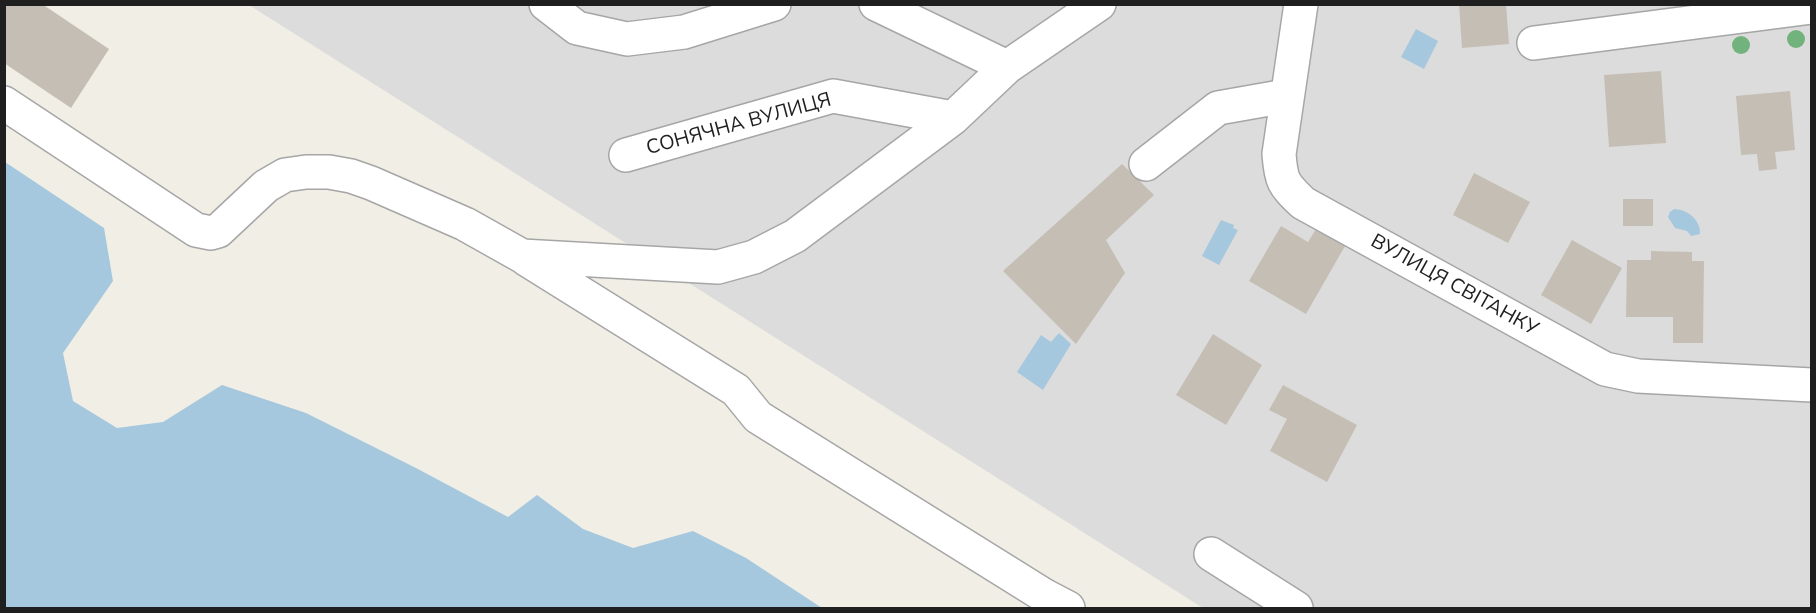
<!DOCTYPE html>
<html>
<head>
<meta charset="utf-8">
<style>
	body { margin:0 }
	#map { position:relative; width:1816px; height:613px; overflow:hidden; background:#f0eee5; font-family:"Nunito Sans",sans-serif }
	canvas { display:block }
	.frame { position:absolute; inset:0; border:6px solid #1f1f1f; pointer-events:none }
</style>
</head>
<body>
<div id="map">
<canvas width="1816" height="613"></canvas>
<div class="frame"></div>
</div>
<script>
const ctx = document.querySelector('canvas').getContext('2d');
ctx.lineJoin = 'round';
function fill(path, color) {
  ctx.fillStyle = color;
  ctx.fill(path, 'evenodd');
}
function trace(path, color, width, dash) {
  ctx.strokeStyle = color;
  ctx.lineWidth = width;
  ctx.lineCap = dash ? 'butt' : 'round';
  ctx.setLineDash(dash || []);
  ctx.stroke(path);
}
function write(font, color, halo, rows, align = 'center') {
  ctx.font = font + ' "Nunito Sans",sans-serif';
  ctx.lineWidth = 6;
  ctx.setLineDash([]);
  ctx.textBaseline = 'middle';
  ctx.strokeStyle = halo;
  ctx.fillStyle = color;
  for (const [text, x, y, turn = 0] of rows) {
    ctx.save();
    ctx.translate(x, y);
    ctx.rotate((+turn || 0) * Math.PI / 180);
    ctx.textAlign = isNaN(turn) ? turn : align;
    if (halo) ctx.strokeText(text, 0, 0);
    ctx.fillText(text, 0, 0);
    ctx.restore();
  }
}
const residential = new Path2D(`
	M249,5h1562v603h-608z`);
const water = new Path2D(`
	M1416,29l22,12 -14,28 -23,-12z
	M5,162l99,66 9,53 -50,72 10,48 44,27 46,-6 59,-37 84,28 110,55 92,49 29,-22 46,34 50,19 60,-17 53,27 76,50h-817z
	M1674,209c13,0 27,11 26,25l-9,2 -4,-5 -12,-3 -7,-11 2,-5z
	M1221,220l13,5 -1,3 5,2 -19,35 -17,-9z
	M1059,333l12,11 -28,46 -26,-18 24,-37 10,7z`);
const building = new Path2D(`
	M4,4h38l67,45 -38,59 -67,-45z
	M1459,4h47l3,40 -47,4z
	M1661,71l5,72 -57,4 -5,-72z
	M1790,91l5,59 -20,2 2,17 -18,2 -2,-17 -16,1 -5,-59z
	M1122,164l32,31 -48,45 19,33 -49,71 -73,-73z
	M1474,173l56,29 -22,41 -55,-28z
	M1623,199h30v27h-30z
	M1281,226l27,16 8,-13 29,17 -39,68 -57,-33z
	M1572,240l50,28 -31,56 -50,-29z
	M1651,251l41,1v9h12l-1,82h-30v-26h-47l1,-57h24z
	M1213,334l49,31 -36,60 -50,-30z
	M1283,385l74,40 -30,57 -57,-31 17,-32 -18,-9z`);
const minor = new Path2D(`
	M546,4l31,24 50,11 57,-7 90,-28
	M876,4l131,63
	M1301,4l-22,150c2,27 4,30 24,49l302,166 33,7 174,9
	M1534,43l278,-36
	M4,103l192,127 15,3 7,-2 48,-45 19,-11 21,-3h23l22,4 20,7 94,41 57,32 196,11 36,-10 41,-21 158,-118
	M626,155l207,-59 120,22 54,-51 92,-63
	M1146,164l72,-56 68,-12
	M526,259l210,131 22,27 287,179 23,12
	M1211,554l85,54`);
const trees = [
	[1796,39],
	[1741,45]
];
const streetNames = [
	["СОНЯЧНА ВУЛИЦЯ",739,125,-15],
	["ВУЛИЦЯ СВІТАНКУ",1454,286,29]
];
fill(residential, '#dddcdc');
fill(water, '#a5c8de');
fill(building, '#c5beb4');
trace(minor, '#a6a6a6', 36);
trace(minor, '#fff', 33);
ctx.fillStyle = '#72b27c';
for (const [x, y] of trees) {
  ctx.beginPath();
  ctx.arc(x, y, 9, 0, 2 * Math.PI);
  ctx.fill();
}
write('20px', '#1f1f1f', '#fff', streetNames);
</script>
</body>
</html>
